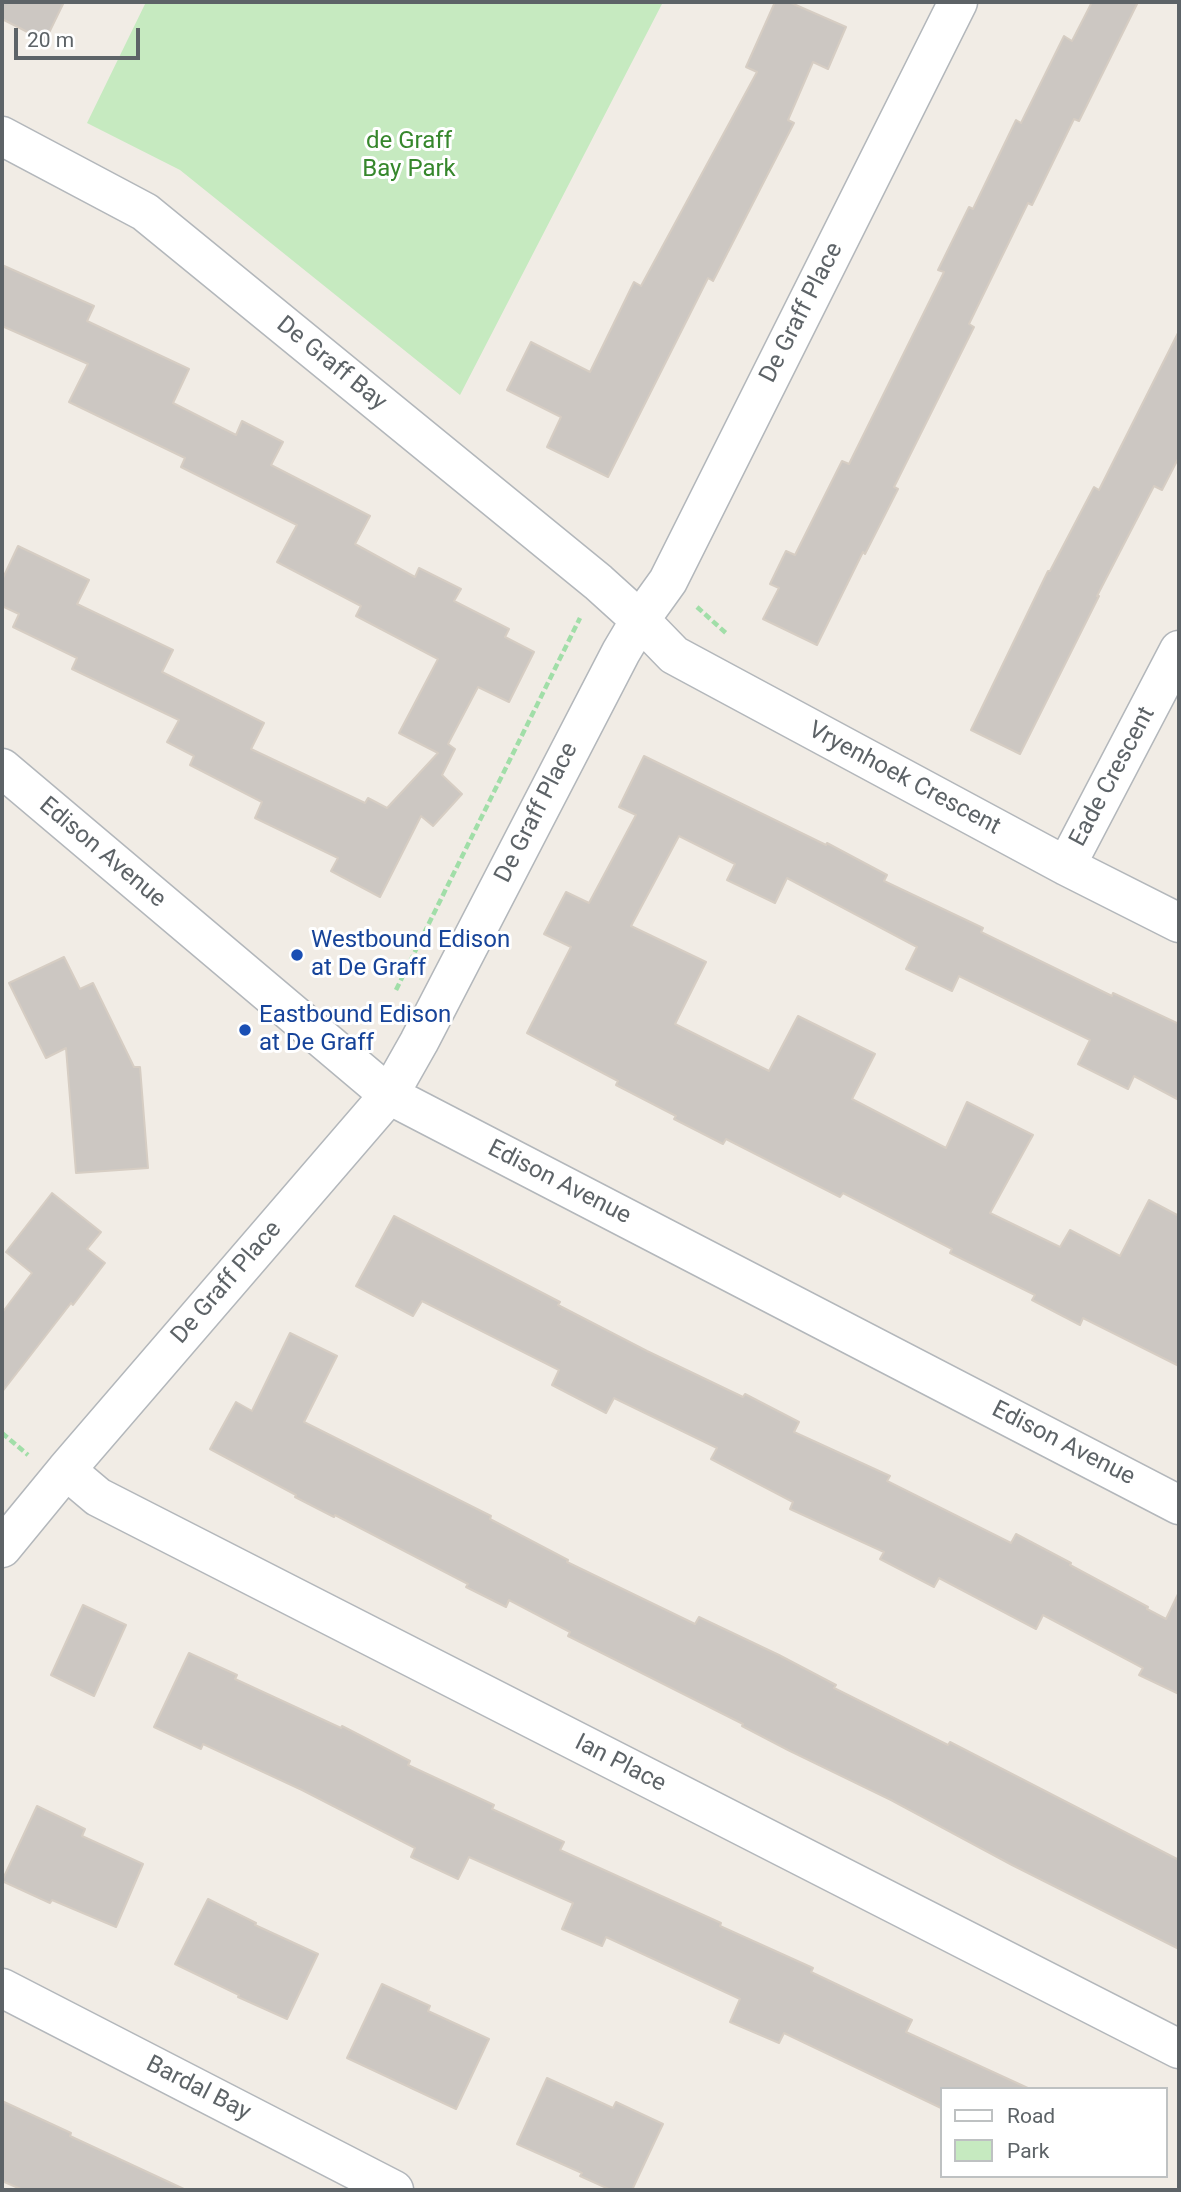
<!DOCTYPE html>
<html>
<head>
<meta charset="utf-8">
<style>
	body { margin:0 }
	#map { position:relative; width:1181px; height:2192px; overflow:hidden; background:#f1ece5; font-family:Roboto,sans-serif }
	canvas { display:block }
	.frame { position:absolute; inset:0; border:4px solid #5d6367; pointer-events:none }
	.legend { position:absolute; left:940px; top:2087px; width:228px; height:91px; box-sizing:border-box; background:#fff; border:2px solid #bec1c2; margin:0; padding:9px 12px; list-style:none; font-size:21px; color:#5d6367 }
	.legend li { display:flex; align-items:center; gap:14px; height:35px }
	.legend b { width:35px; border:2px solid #bec1c2 }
	.scale { position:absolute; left:14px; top:28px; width:126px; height:32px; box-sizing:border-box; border:4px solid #5d6367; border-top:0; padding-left:9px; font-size:21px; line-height:24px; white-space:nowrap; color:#5d6367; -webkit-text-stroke:5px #fff; paint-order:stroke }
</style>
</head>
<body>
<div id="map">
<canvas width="1181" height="2192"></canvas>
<div class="frame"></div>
<ul class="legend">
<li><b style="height:9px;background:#fff"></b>Road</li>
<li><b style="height:19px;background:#c6eac0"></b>Park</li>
</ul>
<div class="scale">20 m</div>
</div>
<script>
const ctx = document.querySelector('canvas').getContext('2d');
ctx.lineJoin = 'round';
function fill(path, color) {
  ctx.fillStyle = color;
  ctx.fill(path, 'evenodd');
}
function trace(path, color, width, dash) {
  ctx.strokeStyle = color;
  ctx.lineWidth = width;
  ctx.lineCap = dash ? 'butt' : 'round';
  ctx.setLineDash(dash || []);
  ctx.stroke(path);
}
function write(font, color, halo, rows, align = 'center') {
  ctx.font = font + ' Roboto,sans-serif';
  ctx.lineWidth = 6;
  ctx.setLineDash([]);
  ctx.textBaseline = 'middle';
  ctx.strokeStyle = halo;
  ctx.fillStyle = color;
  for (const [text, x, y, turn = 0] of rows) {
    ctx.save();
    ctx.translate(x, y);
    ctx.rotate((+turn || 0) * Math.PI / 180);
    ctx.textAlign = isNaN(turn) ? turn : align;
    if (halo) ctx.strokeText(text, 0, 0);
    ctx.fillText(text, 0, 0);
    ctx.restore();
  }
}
const green = new Path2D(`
	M146,2h517l-203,393 -280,-225 -93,-47z`);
const building = new Path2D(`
	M2,2h62l-19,39 -43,-22z
	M775,2h14l57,25 -18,42 -15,-7 -25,58 6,3 -81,158 -5,-3 -100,199 -61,-30 14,-30 -54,-27 24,-48 59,30 44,-90 7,4 116,-214 -11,-5z
	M1092,2h46l-59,119 -5,-2 -42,86 -4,-2 -59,121 5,3 -80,160 4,2 -33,65 -2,-2 -46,93 -54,-26 16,-31 -9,-4 16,-33 9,4 47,-94 7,3 95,-192 -6,-2 31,-63 4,2 43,-89 5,3 43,-87 8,5z
	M2,265l92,41 -7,15 102,48 -16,34 63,32 6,-14 41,21 -12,23 99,51 -15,28 60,33 4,-9 42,21 -7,12 55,28 -4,8 29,15 -25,50 -31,-15 -30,57 7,5 -13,26 20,19 -29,32 -12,-10 -41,81 -49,-26 7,-13 -83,-40 7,-16 -72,-37 4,-9 -27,-14 12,-22 -107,-51 5,-11 -64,-31 6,-13 -17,-8v-26l16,-34 71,34 -12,24 96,46 -11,22 102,51 -13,26 114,54 3,-5 19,10 51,-55 -39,-20 39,-74 -82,-43 5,-10 -84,-44 20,-37 -116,-58 4,-9 -116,-56 19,-38 -86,-38z
	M1179,331v126l-17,33 -8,-4 -57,110h2l-79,158 -49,-24 77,-159h2l44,-84 5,3z
	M644,756l182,89 1,-2 60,32 -3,6 99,47 -2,4 131,64 1,-3 66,31v76l-45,-24 -6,13 -50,-25 12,-24 -131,-64 -7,15 -46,-22 11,-22 -130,-69 -12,25 -48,-23 8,-16 -56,-28 -48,90 75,36 -31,62 94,47 29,-55 77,38 -23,45 94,49 21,-46 66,33 -43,78 70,34 10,-17 50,26 29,-56 30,16v150l-96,-48 -3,7 -48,-25 3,-5 -85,-42 2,-4 -109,-56 -3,4 -114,-58 -3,5 -49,-25 2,-3 -60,-31 2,-4 -91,-48 44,-86 -27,-13 22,-42 23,11 47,-88 -17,-8z
	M64,957l16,32 13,-6 41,84h6l8,101 -72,5 -10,-125 -20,10 -37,-75z
	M52,1193l49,39 -14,17 18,14 -32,42 -2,-2 -69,89v-79l30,-40 -26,-21z
	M394,1216l166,86 -2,3 89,46 96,46 2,-3 54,28 -5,10 96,44 -3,5 124,62 5,-9 55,29 -1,2 78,42 -1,2 19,10 13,-27v102l-40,-19 4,-7 -100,-53 -7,14 -97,-51 -5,9 -54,-28 4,-7 -94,-43 3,-7 -82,-43 6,-11 -103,-50 -8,15 -54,-28 7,-15 -137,-69 -9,15 -57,-30z
	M290,1333l47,23 -33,66 187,94 -1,3 78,41 -1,2 128,62 4,-7 80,38 57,30 -2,3 114,57 2,-3 229,118v89l-167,-84 -121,-65 -103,-50 -46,-24 1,-2 -175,-88 2,-4 -61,-32 -3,7 -40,-20 2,-3 -133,-69 -1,2 -39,-20 1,-2 -86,-46 26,-47 16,9z
	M83,1605l43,20 -32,71 -43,-21z
	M189,1653l48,22 -2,4 106,49 1,-2 68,35 -2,4 86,40 -2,4 72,33 -4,8 161,73 -1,3 93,42 -2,4 101,48 -6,12 124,57h-89v19l-157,-75 -5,10 -49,-21 10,-23 -134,-62 -4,9 -40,-17 11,-26 -104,-46 -11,22 -47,-22 4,-9 -113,-58 -99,-46 -2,5 -47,-22z
	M37,1806l48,23 -3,7 61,28 -27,63 -64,-27 -2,3 -48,-22z
	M208,1899l48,24 -1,2 63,29 -31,65 -49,-22 1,-2 -64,-31z
	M382,1984l48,22 -2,5 61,28 -33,70 -109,-51z
	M547,2078l66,30 3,-6 47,22 -31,66h-21l-31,-14 2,-3 -65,-29z
	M2,2101l69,32 -1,3 116,54h-163l-21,-9z`);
const path = new Path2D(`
	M697,607l30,27
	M396,990l184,-372
	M2,1433l26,22`);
const street = new Path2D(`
	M2,136l143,76 453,370 42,38 34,35 392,211 113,57
	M2,768l387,327 790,410
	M1066,866l113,-216
	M66,1470l32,27 1081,552
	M2,1548l64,-78 323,-375 30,-53 202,-390 19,-32 28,-39 290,-579
	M2,1988l392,202`);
const markers = [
	[297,955,7,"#1a4fb4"],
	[245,1030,7,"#1a4fb4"]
];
const parkNames = [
	["de Graff",409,142],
	["Bay Park",409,170]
];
const streetNames = [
	["De Graff Place",802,313,-63],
	["De Graff Bay",331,364,39],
	["Eade Crescent",1113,777,-62],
	["Vryenhoek Crescent",904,779,28],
	["De Graff Place",537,813,-63],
	["Edison Avenue",102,853,40],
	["Edison Avenue",559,1183,27],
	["De Graff Place",227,1283,-49],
	["Edison Avenue",1063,1444,27],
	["Ian Place",620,1764,27],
	["Bardal Bay",198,2089,27]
];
const transitNames = [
	["Westbound Edison",311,941],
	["at De Graff",311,969],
	["Eastbound Edison",259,1016],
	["at De Graff",259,1044]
];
fill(green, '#c6eac0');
fill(building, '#ccc7c2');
trace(building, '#d6cdc3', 2);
trace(street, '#b3b7bb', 41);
trace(path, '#a1dea8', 4.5, [7, 3.5]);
trace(street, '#fff', 38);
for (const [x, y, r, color] of markers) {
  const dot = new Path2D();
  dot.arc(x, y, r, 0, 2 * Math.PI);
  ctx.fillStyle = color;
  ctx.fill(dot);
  trace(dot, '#fff', 2.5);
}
write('24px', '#36872c', '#fff', parkNames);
write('24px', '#5d6367', '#fff', streetNames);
write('24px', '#164399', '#fff', transitNames, 'left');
</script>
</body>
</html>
